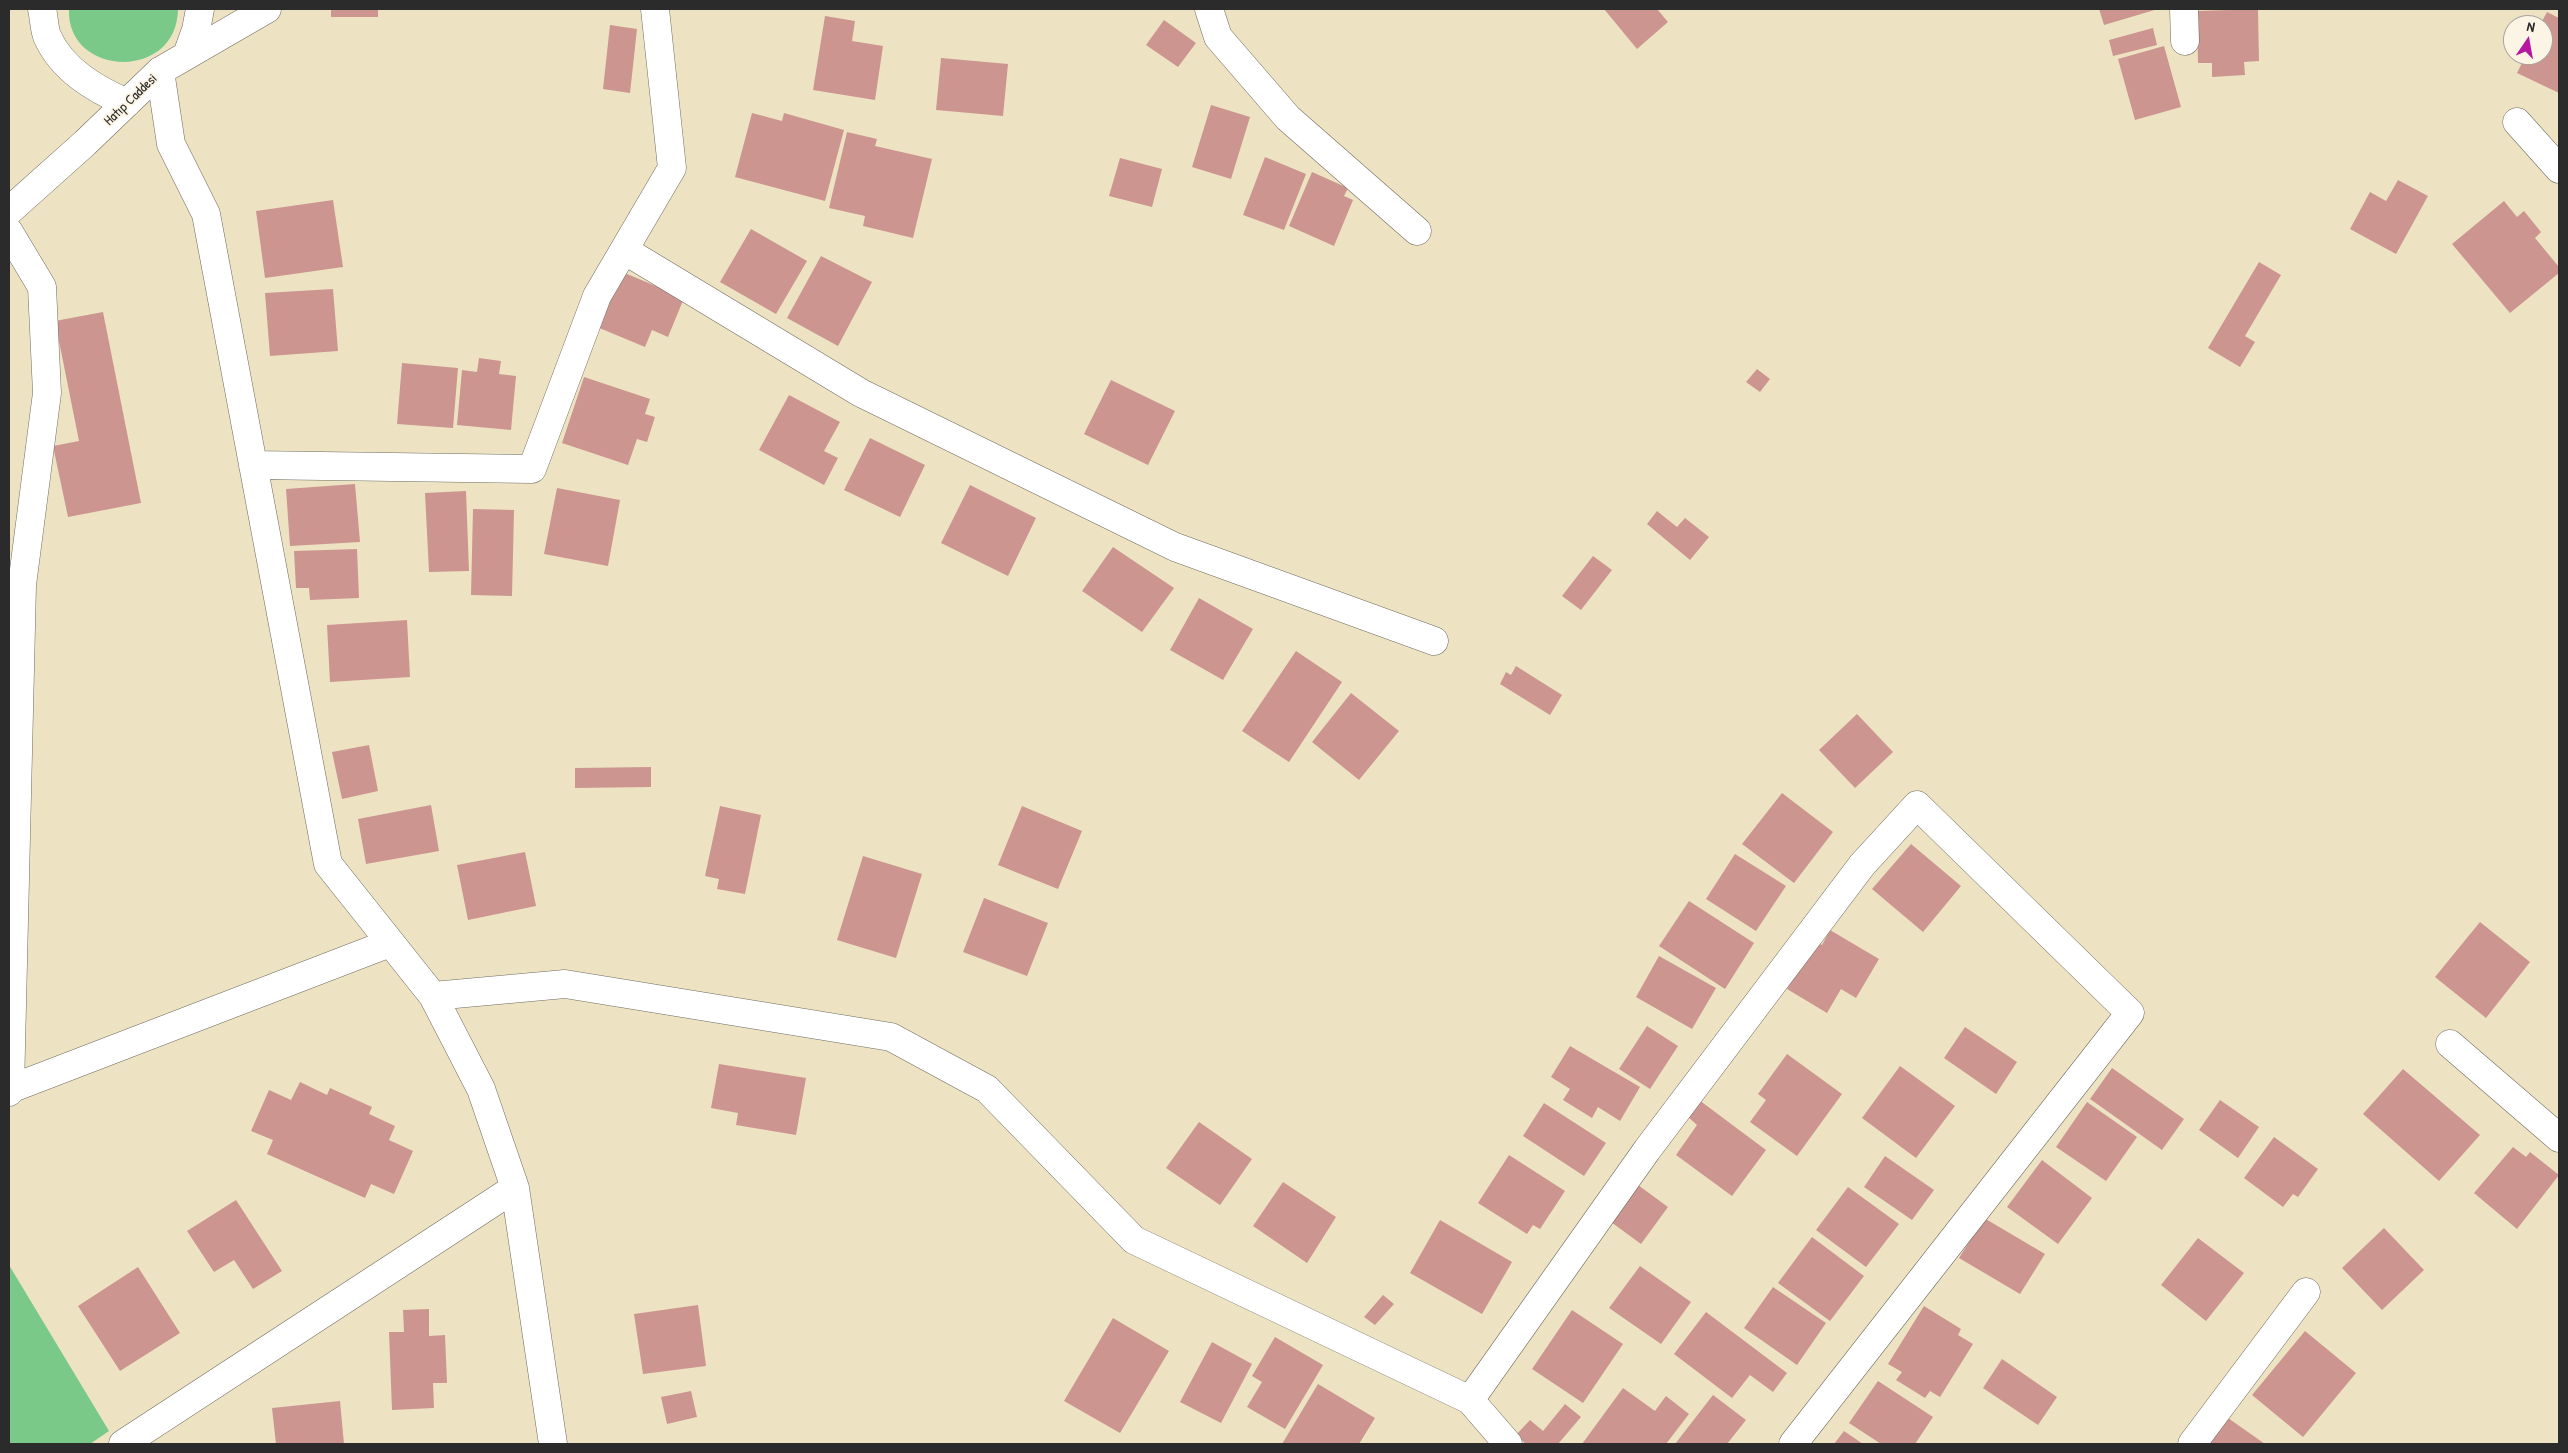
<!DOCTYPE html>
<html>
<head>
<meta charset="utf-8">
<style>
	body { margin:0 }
	#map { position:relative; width:2568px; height:1453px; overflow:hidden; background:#ede3c3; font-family:"Patrick Hand",sans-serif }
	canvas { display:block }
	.frame { position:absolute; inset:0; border:10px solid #2b2b2b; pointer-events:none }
	.north { position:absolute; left:2503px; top:15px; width:50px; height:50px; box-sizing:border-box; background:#fcf5e5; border:1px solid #a8a49b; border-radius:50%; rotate:12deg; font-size:14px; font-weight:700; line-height:20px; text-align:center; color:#2b2b2b }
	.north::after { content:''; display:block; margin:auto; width:18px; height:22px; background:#b5179e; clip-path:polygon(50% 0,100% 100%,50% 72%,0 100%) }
</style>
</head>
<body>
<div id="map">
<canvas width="2568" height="1453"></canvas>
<div class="frame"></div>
<div class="north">N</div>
</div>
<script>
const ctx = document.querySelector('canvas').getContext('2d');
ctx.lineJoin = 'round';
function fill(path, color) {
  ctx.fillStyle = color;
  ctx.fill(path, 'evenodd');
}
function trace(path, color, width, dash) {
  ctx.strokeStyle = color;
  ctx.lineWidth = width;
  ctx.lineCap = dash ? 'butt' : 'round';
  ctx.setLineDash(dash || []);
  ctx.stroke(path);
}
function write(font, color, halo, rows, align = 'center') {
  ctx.font = font + ' "Patrick Hand",sans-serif';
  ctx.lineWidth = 4;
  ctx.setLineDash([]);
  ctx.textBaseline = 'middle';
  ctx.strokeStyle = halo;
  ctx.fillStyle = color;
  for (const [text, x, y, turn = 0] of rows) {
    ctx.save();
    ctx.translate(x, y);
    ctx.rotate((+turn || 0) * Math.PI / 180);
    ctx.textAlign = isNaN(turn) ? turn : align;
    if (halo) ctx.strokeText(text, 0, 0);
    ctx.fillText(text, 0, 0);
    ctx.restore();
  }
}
const green = new Path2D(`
	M69,9h109c-1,73 -112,68 -109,0z
	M9,1265l100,166 -19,13h-81z`);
const building = new Path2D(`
	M331,9h47v8h-47z
	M1604,9h53l11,13 -31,27z
	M2099,9h59l-54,16z
	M2258,9l1,52 -15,1 1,13 -33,2v-14h-14l-1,-52z
	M2547,12l12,6v75l-42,-20 9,-18h17v-30h-3z
	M825,16l30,5 -3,20 31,5 -8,54 -62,-10z
	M1164,20l32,23 -18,24 -32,-22z
	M610,25l27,4 -7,64 -27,-4z
	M2153,28l4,17 -44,11 -4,-16z
	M2164,46l17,61 -46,13 -17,-61z
	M941,58l67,6 -5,52 -67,-6z
	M1211,105l39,12 -19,62 -39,-12z
	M752,113l30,8 2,-8 60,17 -19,71 -90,-24z
	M847,132l30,7 -2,7 57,13 -19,79 -50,-12 2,-10 -36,-8z
	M1265,157l41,17 -22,56 -41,-15z
	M1120,158l42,11 -10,38 -43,-11z
	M1312,172l36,16 -4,8 9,4 -19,46 -45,-20z
	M2398,180l30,16 -32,58 -46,-25 20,-37 16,9z
	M333,200l10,67 -78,11 -9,-67z
	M2504,201l13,16 7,-6 17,21 -6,6 24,29v6l-49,40 -58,-69z
	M751,229l56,32 -31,53 -56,-32z
	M821,256l51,26 -34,64 -51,-28z
	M2259,262l22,13 -36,61 10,6 -15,25 -32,-19z
	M620,271l64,27 -16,39 -16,-7 -7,17 -48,-20z
	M333,289l5,62 -68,5 -5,-63z
	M103,312l38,191 -73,14 -15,-71 26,-5 -24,-120z
	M479,358l22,3 -2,13 17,2 -5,54 -54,-5 5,-55 15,2z
	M402,363l56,5 -5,60 -56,-4z
	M1757,369l13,10 -10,13 -14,-10z
	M584,377l66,22 -5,15 10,3 -8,25 -10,-3 -9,26 -66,-22z
	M1111,380l64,31 -27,54 -64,-31z
	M789,395l51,27 -16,29 14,7 -14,27 -65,-35z
	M870,438l55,27 -25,52 -56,-27z
	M355,484l5,58 -70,4 -4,-57z
	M970,485l66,33 -28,58 -67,-33z
	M557,488l63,12 -12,66 -64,-12z
	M466,491l3,80 -40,1 -4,-79z
	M473,509l41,1 -2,86 -41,-1z
	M1657,511l20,16 8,-9 24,19 -19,23 -43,-36z
	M1113,547l61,41 -32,44 -60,-41z
	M357,549l2,49 -49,2 -1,-12h-13l-2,-37z
	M1593,556l19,14 -31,40 -19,-14z
	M1199,598l54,31 -30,51 -53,-30z
	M407,620l3,57 -80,5 -3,-57z
	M1296,651l46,31 -53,80 -47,-31z
	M1516,666l46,29 -12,20 -50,-31 6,-12 5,3z
	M1351,693l48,38 -40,49 -47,-38z
	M1857,714l36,38 -38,36 -36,-38z
	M369,745l9,46 -36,8 -10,-47z
	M651,767v20l-76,1v-20z
	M1782,793l51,39 -39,51 -52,-39z
	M431,805l8,46 -73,13 -8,-45z
	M720,806l41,9 -16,79 -28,-5 2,-10 -14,-3z
	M1022,806l60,25 -24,58 -60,-24z
	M1911,844l50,42 -38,46 -51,-43z
	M525,852l11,54 -68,14 -11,-55z
	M1735,854l51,32 -30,45 -50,-32z
	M863,856l59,18 -26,84 -59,-18z
	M984,898l64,25 -21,53 -64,-24z
	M1689,901l65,42 -29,46 -66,-43z
	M2480,922l50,40 -44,56 -51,-41z
	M1830,930l49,29 -23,39 -15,-9 -14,24 -40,-24 27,-48 8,4z
	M1659,956l57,32 -24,41 -56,-32z
	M1647,1026l31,20 -28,43 -31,-20z
	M1965,1027l52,35 -21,32 -52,-36z
	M1570,1046l70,41 -20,34 -22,-14 -6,11 -29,-18 7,-11 -19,-12z
	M1787,1054l55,40 -45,62 -47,-34 16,-22 -8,-6z
	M719,1064l87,14 -10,57 -60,-10 2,-12 -27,-5z
	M1900,1066l55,40 -39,52 -54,-40z
	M2112,1068l72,51 -22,31 -72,-51z
	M2403,1069l77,66 -41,46 -76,-67z
	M300,1082l27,13 3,-7 42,19 -3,7 26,12 -6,14 24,11 -19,43 -23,-10 -6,14 -98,-44 6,-14 -22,-9 18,-41 22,10z
	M1699,1100l67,50 -34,46 -56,-41 21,-30 -10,-9z
	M2220,1100l39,27 -21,31 -39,-28z
	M2087,1102l50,35 -31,44 -50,-34z
	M1544,1103l62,40 -22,33 -61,-40z
	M1199,1122l53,37 -32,46 -54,-37z
	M2274,1137l44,32 -20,28 -5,-3 -10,13 -39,-29z
	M2513,1147l13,10 4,-5 29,23 -42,54 -43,-36z
	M1509,1155l56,36 -25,38 -7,-4 -6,9 -49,-31z
	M1885,1156l49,34 -22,30 -48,-33z
	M2042,1160l50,38 -34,46 -51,-37z
	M1283,1182l53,35 -29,46 -54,-37z
	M1638,1185l30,22 -27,37 -30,-22z
	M1848,1187l51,37 -33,43 -50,-37z
	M236,1200l46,71 -29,18 -19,-29 -20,12 -27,-41z
	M1984,1218l61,36 -25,40 -61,-36z
	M1440,1220l72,42 -30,52 -72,-41z
	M2384,1228l40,42 -42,40 -40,-42z
	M1812,1237l52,39 -34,45 -52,-38z
	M2198,1238l46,35 -38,48 -45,-36z
	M1640,1266l51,36 -30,42 -52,-36z
	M138,1267l42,66 -60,38 -42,-65z
	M1773,1287l53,36 -29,42 -53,-37z
	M1383,1295l11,9 -19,21 -11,-8z
	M698,1305l8,61 -63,8 -9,-60z
	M1924,1306l37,23 -3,6 15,9 -33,53 -10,-6 -5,7 -29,-18 6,-8 -14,-8z
	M429,1309v27l16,-1 2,48h-14l1,25 -42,2 -3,-78h15l-1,-22z
	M1572,1310l51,34 -40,59 -51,-34z
	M1706,1312l81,61 -14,19 -23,-17 -18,23 -58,-44z
	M1113,1318l56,33 -49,82 -56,-32z
	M2305,1331l51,42 -53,64 -51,-42z
	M1275,1337l48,28 -38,64 -38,-22 15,-25 -10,-6z
	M1212,1342l40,22 -31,59 -41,-21z
	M2002,1359l55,38 -19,28 -55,-37z
	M1878,1381l55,36 -18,27h-34l-32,-21z
	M1318,1384l57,34 -16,26h-77z
	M1623,1388l32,23 11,-15 23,18 -23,30h-84z
	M691,1391l6,26 -30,7 -6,-27z
	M1713,1395l33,25 -19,24h-52z
	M340,1401l4,43h-68l-4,-36z
	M1565,1404l16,13 -23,27h-32l-10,-9 14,-15 13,11z
	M2228,1418l37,26h-55z
	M1844,1431l19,13h-29z`);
const minor = new Path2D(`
	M1209,9l9,28 70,81 129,113
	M2184,9l1,32
	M160,71l11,73 35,70 122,650 105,132 48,93 34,99 38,256
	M2517,122l42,47
	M9,232l33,55 5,106 -25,192 -12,504
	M624,250l237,143 314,154 259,94
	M253,465l279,4 65,-173 75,-128 -17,-159
	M433,996l132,-12 326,53 96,52 147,151 336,160 38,44
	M2450,1044l109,94
	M9,1092l1,-3 380,-146
	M1470,1400l177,-250 215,-285 55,-60 213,208 -337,431
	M123,1444l392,-256
	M2192,1444l114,-152`);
const major = new Path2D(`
	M42,9c2,8 2,19 5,27 15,34 48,53 80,67
	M187,55l9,-25 4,-21
	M9,211l76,-68 75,-72 107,-62`);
const streetNames = [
	["Hatıp Caddesi",131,100,-44]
];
fill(green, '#7bc989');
fill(building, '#cc9590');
trace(minor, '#6f6b60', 29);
trace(major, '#6f6b60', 29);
trace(minor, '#fff', 28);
trace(major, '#fff', 28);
write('14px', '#2b2b2b', '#fcf5e5', streetNames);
</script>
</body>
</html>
